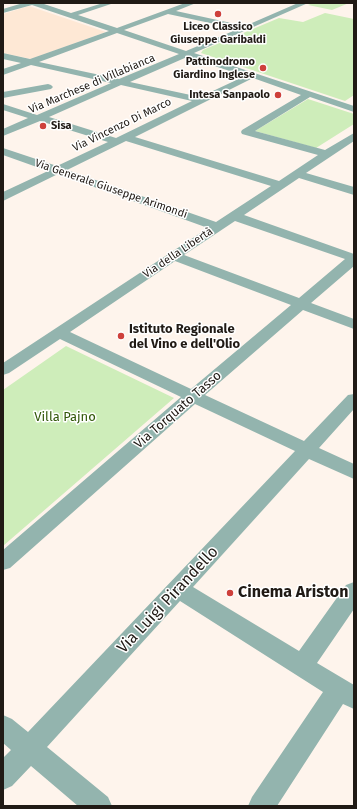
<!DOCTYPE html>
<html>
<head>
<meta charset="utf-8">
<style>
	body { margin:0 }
	#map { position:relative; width:357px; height:809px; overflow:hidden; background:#fef4ec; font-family:"Fira Sans",sans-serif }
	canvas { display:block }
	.frame { position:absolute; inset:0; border:4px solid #201a15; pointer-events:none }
</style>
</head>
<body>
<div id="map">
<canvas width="357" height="809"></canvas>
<div class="frame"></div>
</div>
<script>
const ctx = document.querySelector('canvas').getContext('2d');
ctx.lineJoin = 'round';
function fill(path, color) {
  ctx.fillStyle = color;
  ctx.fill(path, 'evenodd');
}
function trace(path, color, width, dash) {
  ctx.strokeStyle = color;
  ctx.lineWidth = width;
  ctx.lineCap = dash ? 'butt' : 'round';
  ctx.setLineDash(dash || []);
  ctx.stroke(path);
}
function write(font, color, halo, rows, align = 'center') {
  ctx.font = font + ' "Fira Sans",sans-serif';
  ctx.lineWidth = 3;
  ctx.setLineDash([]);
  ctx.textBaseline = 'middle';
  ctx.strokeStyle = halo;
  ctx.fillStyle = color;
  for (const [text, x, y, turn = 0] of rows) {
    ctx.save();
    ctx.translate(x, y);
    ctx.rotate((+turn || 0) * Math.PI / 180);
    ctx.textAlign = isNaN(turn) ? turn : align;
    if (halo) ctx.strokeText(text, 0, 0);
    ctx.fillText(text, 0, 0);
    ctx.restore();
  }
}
const built = new Path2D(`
	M29,6l77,26 -75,27 -28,-6v-39z`);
const green = new Path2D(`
	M313,3h36l-17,7 -24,-5z
	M325,13l29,6v76l-9,6 -144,-48 2,-3 76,-32 24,4z
	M308,99l46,15v10l-38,24 -61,-17z
	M66,346l108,52 -171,148v-156z`);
const minor = new Path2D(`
	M23,3h18l30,10 32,-10h11l-36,12 39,13 68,-25h11l-20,8 69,15 53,-23h10l-114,50 160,53v6l-44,-15 -55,34 70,19 29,-17v8l-48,32 48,14v8l-55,-17 -55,37 110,39v12l-43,37 43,16v10l-51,-19 -98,85 99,46 44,-46 6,-1v15l-35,39 35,16v15l-45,-20 -116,128 106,64 47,-66 8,-3v27l-37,54 37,22v24l-11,-5 -66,102h-29l4,-9 71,-105 -143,-91 -133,146 61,50 4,9h-34l-47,-40 -19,20 -9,4v-32l8,-8 -8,-7v-28l9,4 16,13 267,-281 -100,-47 -185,164 -7,2v-20l178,-153 -121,-58 -51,34 -6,2v-12l205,-135 -150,-54 -55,27v-9l45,-21 -45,-16v-7l54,18 51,-24 -68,-21 -37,15v-7l25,-11 -25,-8v-6l34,11 74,-32 -80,-18 -28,10v-6l18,-6 -18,-4v-6l27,6 79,-28 -77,-26 -29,8v-4zM168,14l70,15 -52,22 -62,-21zM117,33l62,21 -60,25 -80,-17zM187,57l58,19 -45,21 -70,-15zM253,78l48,17 -59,35 -1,2 1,2 76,21 -39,26 -144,-44zM121,85l71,16 -76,37 -67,-21zM126,141l145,45 -55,36 -149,-52zM235,221l110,38 -46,39 -115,-43zM175,261l116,44 -100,84 -121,-57z
	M48,84l3,1 2,2 -2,2 -48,9v-6z`);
const markers = [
	[218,14,4,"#ce403b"],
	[263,68,4,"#ce403b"],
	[278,95,4,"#ce403b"],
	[43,126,4,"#ce403b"],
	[121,336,4,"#ce403b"],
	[230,593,4,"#ce403b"]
];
const farPoinames = [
	["Liceo Classico",218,27,"center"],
	["Giuseppe Garibaldi",218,40,"center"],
	["Pattinodromo",255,62],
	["Giardino Inglese",255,75],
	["Intesa Sanpaolo",270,95],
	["Sisa",51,126,"left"]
];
const farStreetnames = [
	["Via Marchese di Villabianca",92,84,-23],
	["Via Vincenzo Di Marco",122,125,-26],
	["Via Generale Giuseppe Arimondi",111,189,19],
	["Via della Libertà",178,253,-34]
];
const poiNames = [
	["Istituto Regionale",129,329],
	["del Vino e dell'Olio",129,344]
];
const streetNames = [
	["Via Torquato Tasso",178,410,-41]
];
const parkNames = [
	["Villa Pajno",65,417]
];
const nearPoinames = [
	["Cinema Ariston",238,593]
];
const nearStreetnames = [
	["Via Luigi Pirandello",168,600,-47]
];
fill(built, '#fee8d5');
fill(green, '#ceedba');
fill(minor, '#93b4ae');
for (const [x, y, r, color] of markers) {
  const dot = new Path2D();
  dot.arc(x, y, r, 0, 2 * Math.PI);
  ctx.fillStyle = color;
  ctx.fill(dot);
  trace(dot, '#fff', 1.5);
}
write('bold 11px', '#201a15', '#fff', farPoinames, 'right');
write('11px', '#201a15', '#fff', farStreetnames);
write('bold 13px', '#201a15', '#fff', poiNames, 'left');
write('13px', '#201a15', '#fff', streetNames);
write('13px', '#305608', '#fff', parkNames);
write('bold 16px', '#201a15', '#fff', nearPoinames, 'left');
write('16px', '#201a15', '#fff', nearStreetnames);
</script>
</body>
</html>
